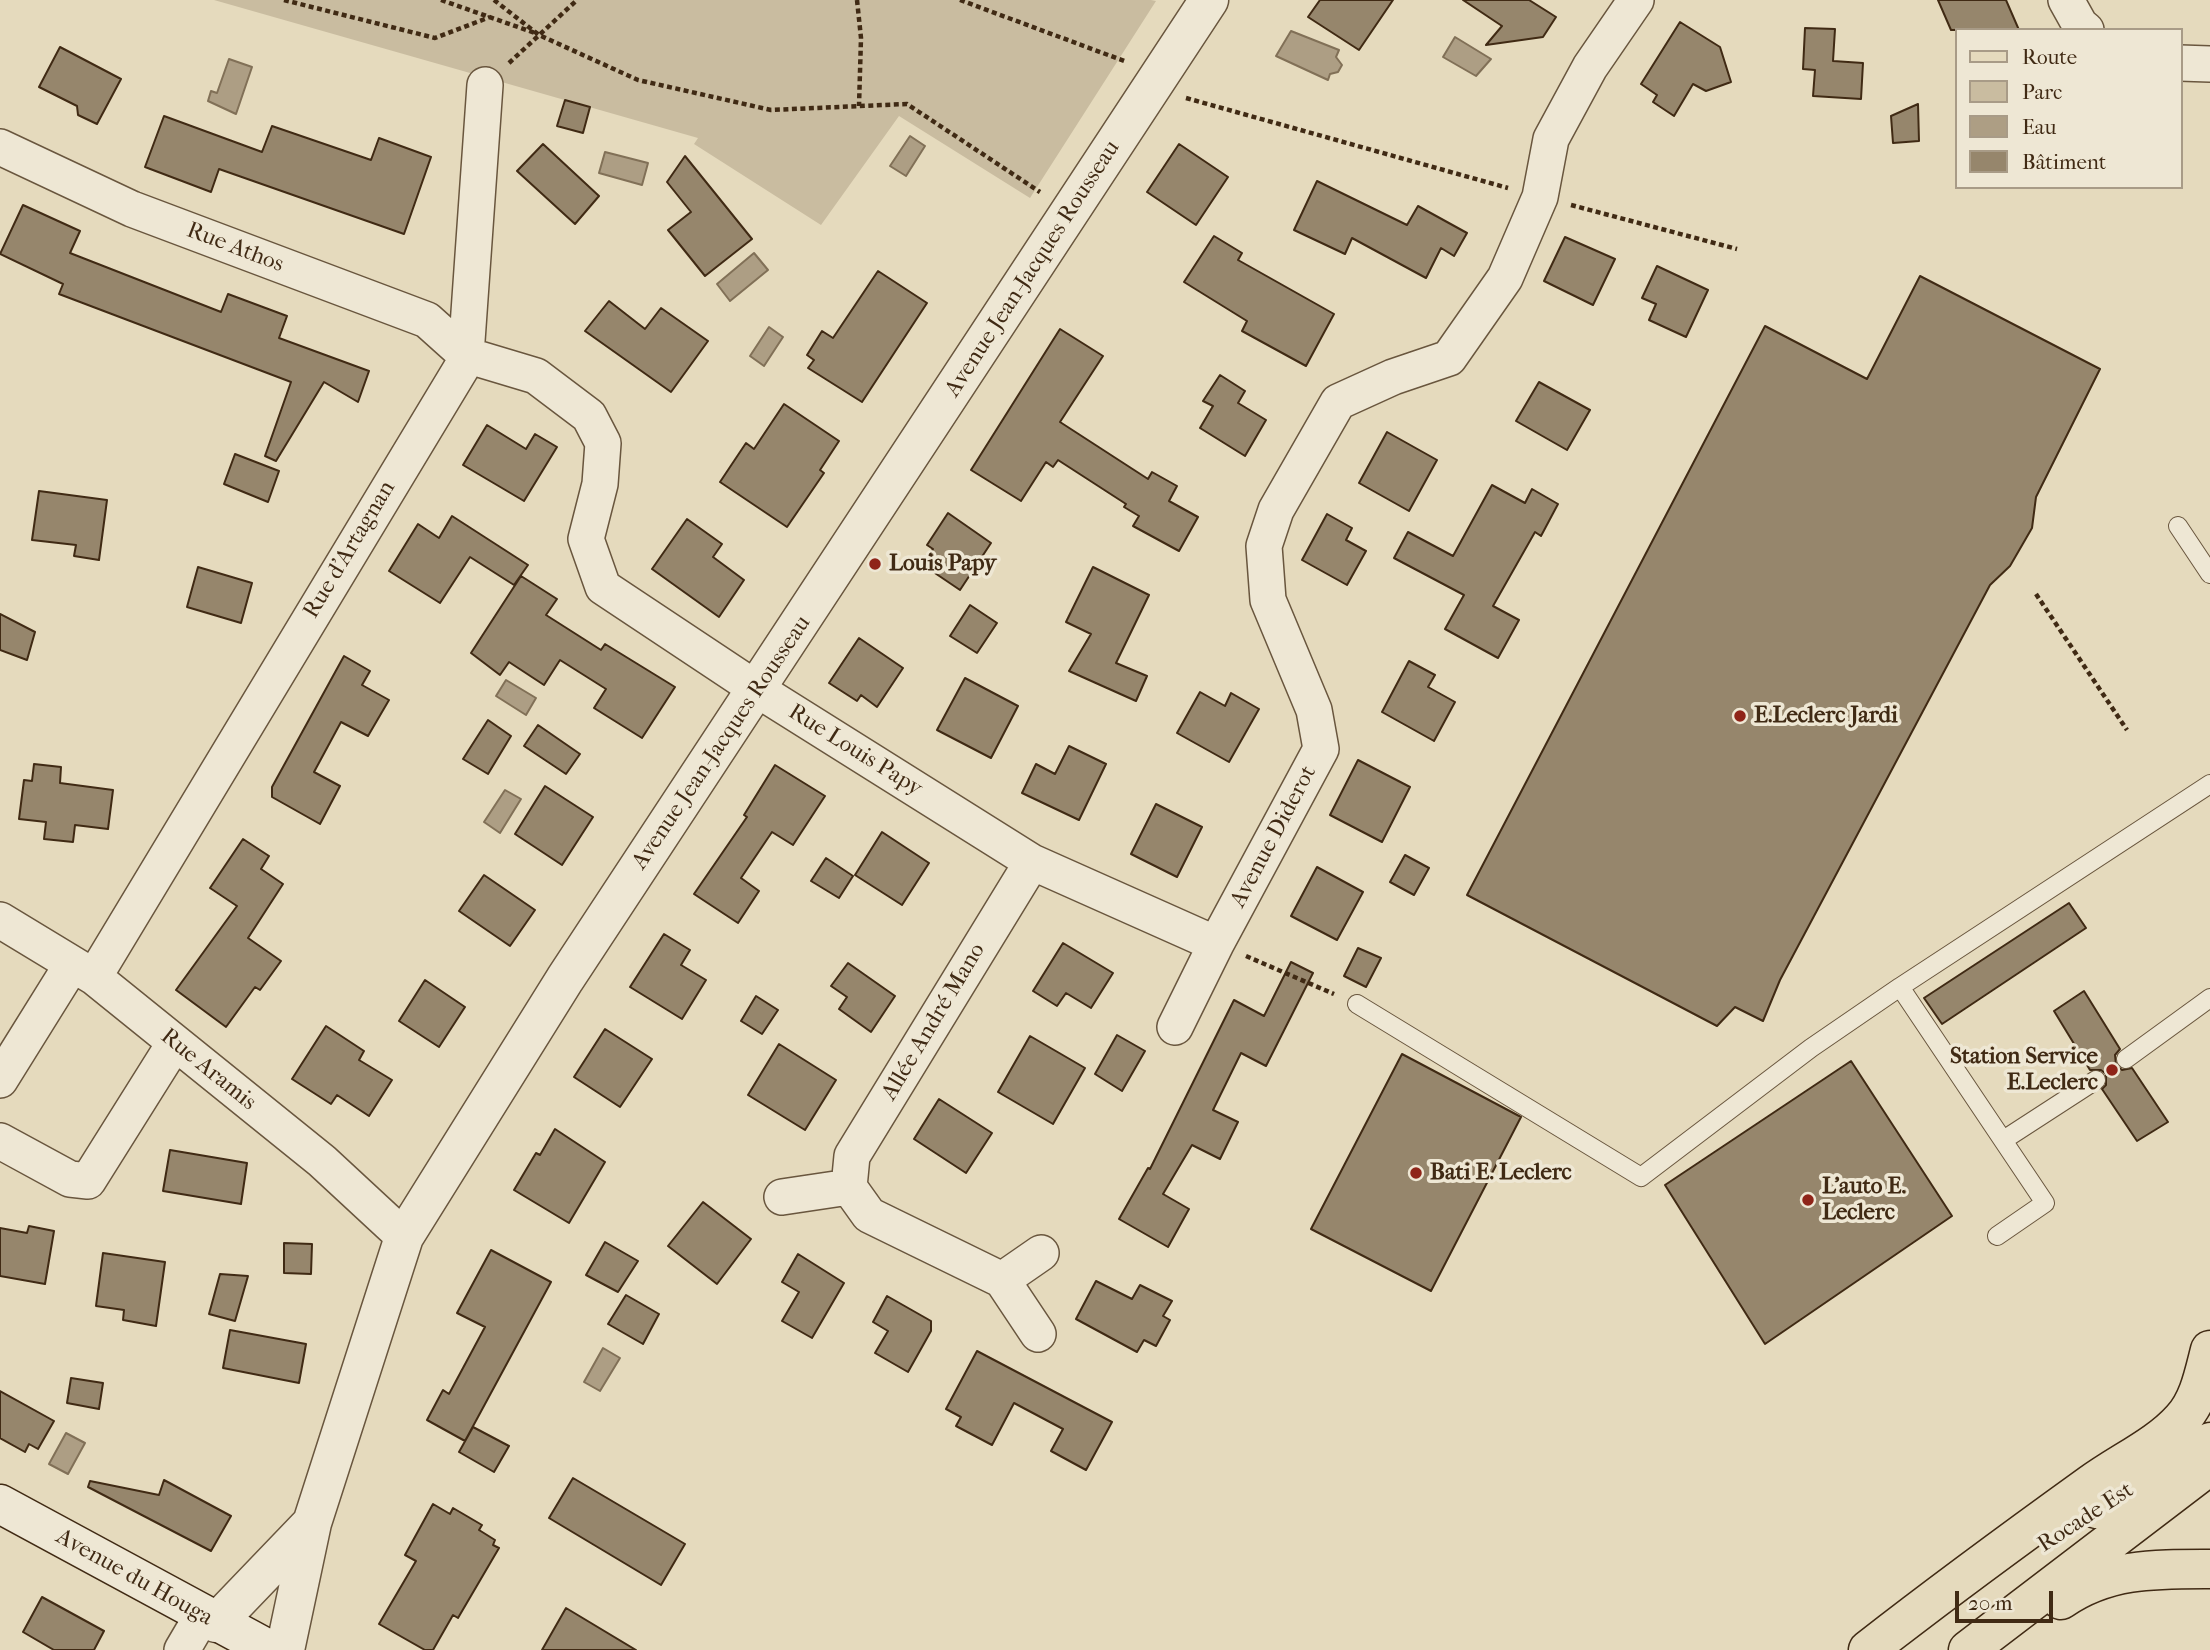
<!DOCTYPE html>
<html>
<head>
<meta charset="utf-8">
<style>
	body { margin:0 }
	#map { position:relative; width:2210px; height:1650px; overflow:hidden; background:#e5dabd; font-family:"IM FELL French Canon",serif }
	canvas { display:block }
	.legend { position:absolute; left:1955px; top:28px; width:228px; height:161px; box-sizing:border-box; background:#eee7d4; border:2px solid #a89b87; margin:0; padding:9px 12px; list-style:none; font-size:21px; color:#402a14 }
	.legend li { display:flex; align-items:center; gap:14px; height:35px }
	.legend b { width:35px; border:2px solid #a89b87 }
	.scale { position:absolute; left:1955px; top:1591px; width:98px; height:32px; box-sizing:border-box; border:4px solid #402a14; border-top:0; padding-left:9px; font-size:21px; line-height:24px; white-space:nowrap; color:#402a14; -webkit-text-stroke:5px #eee7d4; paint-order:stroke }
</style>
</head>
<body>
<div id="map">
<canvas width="2210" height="1650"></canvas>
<ul class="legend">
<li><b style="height:9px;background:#e5dabd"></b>Route</li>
<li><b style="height:19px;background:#c9bca0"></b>Parc</li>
<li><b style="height:19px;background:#ad9e84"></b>Eau</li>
<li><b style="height:19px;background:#96866c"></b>Bâtiment</li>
</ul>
<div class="scale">20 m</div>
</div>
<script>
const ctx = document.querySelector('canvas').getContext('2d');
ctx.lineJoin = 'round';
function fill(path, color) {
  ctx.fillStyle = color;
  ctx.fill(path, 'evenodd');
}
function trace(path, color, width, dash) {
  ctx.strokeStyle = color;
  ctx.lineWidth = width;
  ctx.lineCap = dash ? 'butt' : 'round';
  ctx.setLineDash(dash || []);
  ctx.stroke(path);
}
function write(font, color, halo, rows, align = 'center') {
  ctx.font = font + ' "IM FELL French Canon",serif';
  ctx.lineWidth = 7;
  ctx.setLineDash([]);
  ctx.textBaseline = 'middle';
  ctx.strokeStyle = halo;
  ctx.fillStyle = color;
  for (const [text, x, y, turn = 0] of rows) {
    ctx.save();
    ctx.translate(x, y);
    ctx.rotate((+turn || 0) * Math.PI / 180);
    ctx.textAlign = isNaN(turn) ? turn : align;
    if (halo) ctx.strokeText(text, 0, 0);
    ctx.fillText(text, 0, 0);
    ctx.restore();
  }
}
const green = new Path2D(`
	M214,0h937l5,1 -126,197 -131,-82 -78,109 -127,-81 4,-6z`);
const water = new Path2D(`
	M1291,31l48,19 -3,7 6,8 -4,7 -8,2 -2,6 -52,-24z
	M1455,37l36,22 -15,17 -33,-19z
	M229,59l23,8 -16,47 -28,-13 3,-10 6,2z
	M910,136l15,10 -19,30 -16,-10z
	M605,152l43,11 -6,22 -43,-12z
	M754,253l14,17 -38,31 -13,-17z
	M769,327l14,10 -19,29 -14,-10z
	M506,680l30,18 -10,17 -30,-19z
	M505,790l16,9 -21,34 -16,-11z
	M603,1348l17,10 -20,33 -16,-9z
	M66,1433l19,10 -17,31 -19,-10z`);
const building = new Path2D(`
	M1320,0h73l-34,50 -51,-33z
	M1463,0h66l27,17 -13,20 -57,8 16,-19z
	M1938,0h68l13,30h-68z
	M1680,22l40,25 11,35 -25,9 -13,-7 -19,32 -21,-14 4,-7 -16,-11z
	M1805,28l30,1 -2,32 30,2 -2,36 -48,-3 2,-26 -12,-1z
	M60,47l61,32 -24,45 -19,-9 -1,-9 -38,-19z
	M565,100l25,7 -7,26 -26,-7z
	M1918,104l1,37 -26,2 -2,-27z
	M164,116l98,36 10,-26 99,34 8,-22 52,19 -27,77 -185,-65 -8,23 -66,-25z
	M543,144l56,52 -24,28 -58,-53z
	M1179,144l49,33 -32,48 -49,-33z
	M685,156l67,83 -47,37 -37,-46 23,-18 -24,-30z
	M1317,181l90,44 11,-19 49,27 -13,23 -13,-8 -15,30 -74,-40 -7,16 -51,-24z
	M23,205l57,26 -10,22 151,59 7,-18 59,22 -8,22 90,33 -11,31 -34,-20 -48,79 -11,-5 26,-74 -232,-88 4,-10 -63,-30z
	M1214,236l28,17 -4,7 96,54 -28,52 -64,-35 5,-10 -63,-39z
	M1565,237l50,22 -22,46 -49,-24z
	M1657,266l51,24 -22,47 -37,-17 7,-16 -14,-6z
	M878,271l49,32 -65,99 -54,-34 6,-8 -7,-5 15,-24 11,7z
	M1920,276l180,93 -64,128 -4,31 -22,38 -20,19 -210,395 -17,41 -28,-14 -18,19 -250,-131 298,-569 102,53z
	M609,301l36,28 16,-21 47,33 -37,51 -86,-61z
	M1060,329l43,27 -43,66 88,57 4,-7 25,14 -8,15 29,16 -19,34 -46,-25 6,-10 -15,-9 2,-3 -68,-44 -5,7 -7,-5 -25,39 -50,-31z
	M1220,375l25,16 -7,12 28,17 -21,36 -45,-28 13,-22 -10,-5z
	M1539,382l51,28 -23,40 -51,-29z
	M784,404l55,37 -19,29 4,3 -37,54 -67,-45 26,-39 8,6z
	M487,425l39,24 9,-15 22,13 -33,54 -61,-36z
	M1387,432l50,28 -28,51 -50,-28z
	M235,454l44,17 -11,31 -44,-18z
	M1492,485l33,18 7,-14 26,15 -17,32 -6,-4 -42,74 26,14 -21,38 -53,-29 19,-34 -70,-37 14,-26 45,24z
	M39,491l68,9 -8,60 -25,-4 2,-11 -44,-5z
	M948,513l43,30 -31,47 -37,-25 10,-16 -6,-4z
	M1327,514l25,14 -6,12 20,11 -19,34 -45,-25z
	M452,516l76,49 -14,20 -44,-28 -30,46 -51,-32 29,-47 21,14z
	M687,519l35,25 -9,13 31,23 -25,37 -67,-48z
	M198,567l54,16 -11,40 -54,-16z
	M1093,567l56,28 -33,68 31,13 -11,25 -67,-30 22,-37 -25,-12z
	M521,576l36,23 -11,16 55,35 4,-6 70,43 -33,51 -48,-30 12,-19 -46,-29 -16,25 -35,-23 -9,13 -29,-22z
	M970,605l27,18 -20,30 -27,-17z
	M0,614l35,18 -8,28 -27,-10z
	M859,638l44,30 -26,39 -16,-12 -4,6 -28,-18z
	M344,656l26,15 -8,14 27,15 -21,36 -27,-14 -27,50 26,14 -20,38 -48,-27v-10z
	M1409,661l26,14 -7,12 27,15 -21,39 -52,-29z
	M965,678l53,28 -27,52 -54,-28z
	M1200,692l25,14 6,-13 28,16 -30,53 -52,-29z
	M488,720l23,16 -23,38 -25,-15z
	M538,725l42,29 -14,20 -42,-28z
	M1069,746l37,18 -27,56 -57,-27 14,-29 19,10z
	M1358,760l52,27 -28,55 -52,-27z
	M34,764l27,3 -1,16 53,7 -5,39 -33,-4 -2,17 -29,-3 2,-17 -27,-3 5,-39 8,1z
	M775,765l50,31 -32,49 -21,-13 -31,46 18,13 -21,32 -44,-29 53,-77 -3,-2z
	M545,786l48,31 -31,48 -47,-31z
	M1156,804l46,23 -25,50 -46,-23z
	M882,832l47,31 -27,42 -47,-30z
	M243,839l26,17 -8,13 22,15 -35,54 33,23 -21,29 -5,-3 -29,40 -50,-37 61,-84 -27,-18z
	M1405,855l24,13 -15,27 -24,-13z
	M826,858l27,18 -14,22 -28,-17z
	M1317,867l46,25 -26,48 -46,-24z
	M484,875l51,35 -25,36 -51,-35z
	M2069,903l17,25 -144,96 -18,-26z
	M664,934l26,16 -9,15 25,15 -24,39 -52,-32z
	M1063,943l50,30 -22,35 -25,-15 -9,13 -24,-15z
	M1358,948l23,10 -15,29 -22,-11z
	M1291,962l22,11 -47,93 -25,-13 -28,57 25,12 -18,37 -28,-14 -29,49 26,15 -21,38 -49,-28 29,-51 2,1 84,-169 30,16z
	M848,963l47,33 -24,36 -32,-23 8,-12 -16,-11z
	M425,980l40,27 -26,40 -40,-26z
	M2084,991l36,58 -5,6 1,10 6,5 10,-2 36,54 -31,19 -35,-52 4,-4v-11l-5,-4h-11l-36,-59z
	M756,996l22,14 -16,24 -21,-13z
	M326,1026l38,25 -5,9 33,20 -23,36 -32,-21 -6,9 -39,-25z
	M605,1029l47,30 -32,48 -46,-30z
	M1117,1035l28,16 -23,40 -27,-17z
	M1030,1036l55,32 -32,56 -55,-32z
	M779,1044l57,36 -31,50 -57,-35z
	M1402,1054l119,63 -90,174 -120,-62z
	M1851,1061l101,155 -187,128 -100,-159z
	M939,1099l53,34 -26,40 -52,-34z
	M555,1129l50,33 -36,61 -55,-33 22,-37 4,2z
	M170,1150l77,13 -6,41 -78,-13z
	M703,1202l48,37 -34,45 -49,-38z
	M29,1226l25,5 -9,53 -45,-8v-48l27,5z
	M605,1242l33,19 -20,31 -32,-17z
	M284,1243l28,1 -1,30 -27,-1z
	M491,1250l60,32 -86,159 -38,-21 16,-30 6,4 36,-67 -28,-14z
	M103,1253l62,9 -9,64 -33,-6 1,-10 -28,-4z
	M798,1254l46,29 -32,55 -30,-17 17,-29 -17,-10z
	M220,1274l28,2 -13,45 -26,-7z
	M1096,1281l36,18 8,-14 32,16 -9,15 7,4 -14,26 -12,-6 -7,12 -61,-33z
	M626,1295l33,19 -16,30 -35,-20z
	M887,1296l44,25v10l-23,41 -33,-19 13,-22 -15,-9z
	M230,1330l76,14 -7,39 -76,-15z
	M977,1351l135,71 -26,48 -35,-19 12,-22 -49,-26 -22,42 -36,-19 5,-9 -15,-8z
	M71,1378l32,5 -4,26 -32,-6z
	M0,1391l54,30 -16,28 -9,-5 -4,8 -25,-14z
	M473,1427l36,19 -15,26 -35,-20z
	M573,1478l112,66 -24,41 -112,-67z
	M164,1480l67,36 -20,35 -123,-64 2,-6 69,14z
	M433,1504l17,10 3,-6 29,17 -3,5 16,10 -2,5 6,3 -41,70 -5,-3 -20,35h-8l-46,-26 37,-63 -11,-6z
	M42,1597l62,34 -10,19h-40l-31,-18z
	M566,1608l70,42h-94z`);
const path = new Path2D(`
	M284,0l151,38 55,-21
	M441,0l94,33
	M494,0l45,35 99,45 133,30 136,-6 133,88
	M857,0l4,38 -2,68
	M960,0l167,62
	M509,63l68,-63
	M1186,98l322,90
	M1571,205l166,44
	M2036,594l91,136
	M1246,956l88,38`);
const service = new Path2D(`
	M2178,526l32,48
	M1357,1004l284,173 170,-129 89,-61
	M2126,1059l84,-61
	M2005,1139l91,-59
	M1997,1236l48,-33 -145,-216 310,-203`);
const minor = new Path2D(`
	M2066,0l14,25 6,5
	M2180,63l30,1
	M0,147l132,62 295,111 39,35 70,21 53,40 14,27 -3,41 -14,55 17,48 155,103 274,172 184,82
	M1032,862l-180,294 -3,31 20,28 133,65 39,-27
	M0,920l94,57 228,184 82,76
	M94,977l368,-610 4,-12 19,-270
	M1175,1027l41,-83 105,-195 -7,-39 -46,-110 -4,-54 12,-36 62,-108 55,-25 56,-19 56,-80 35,-81 11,-58 39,-72 46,-67
	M0,1080l71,-114
	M0,1141l70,38 18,2 86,-137
	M782,1197l67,-10
	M1002,1280l36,54
	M182,1650l20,-34`);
const tertiary = new Path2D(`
	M216,1623l96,-100
	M285,1650l27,-127 92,-286 161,-258 644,-979`);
const secondary = new Path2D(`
	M0,1504l270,146`);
const primary = new Path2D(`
	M2097,1509l113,-67
	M2061,1600c46,-32 95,-31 149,-31
	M1868,1650c73,-57 148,-112 223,-166 30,-22 67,-38 91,-65 17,-18 22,-46 28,-69
	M1968,1650l232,-177`);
const markers = [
	[875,564,7,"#8f2418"],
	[1740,716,7,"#8f2418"],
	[2112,1070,7,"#8f2418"],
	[1416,1173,7,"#8f2418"],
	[1808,1200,7,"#8f2418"]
];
const streetNames = [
	["Rue Athos",235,248,21],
	["Avenue Jean-Jacques Rousseau",1033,269,-57],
	["Rue d'Artagnan",350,550,-59],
	["Avenue Jean-Jacques Rousseau",722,743,-56],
	["Rue Louis Papy",855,751,32],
	["Avenue Diderot",1274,837,-62],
	["Allée André Mano",934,1022,-59],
	["Rue Aramis",208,1070,39],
	["Rocade Est",2086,1518,-33],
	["Avenue du Houga",134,1578,29]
];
const poiNames = [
	["Louis Papy",889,564],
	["E.Leclerc Jardi",1754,716],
	["Station Service",2098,1057,"right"],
	["E.Leclerc",2098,1083,"right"],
	["Bati E. Leclerc",1430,1173],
	["L'auto E.",1822,1187],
	["Leclerc",1822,1213]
];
fill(green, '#c9bca0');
fill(water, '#ad9e84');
trace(water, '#817057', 2);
fill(building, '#96866c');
trace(building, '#402a14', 2);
trace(service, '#69563e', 20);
trace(minor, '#69563e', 38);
trace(tertiary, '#69563e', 41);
trace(secondary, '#402a14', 41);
trace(primary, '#402a14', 41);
trace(path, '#402a14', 4.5, [5, 3.5]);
trace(service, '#eee7d4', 18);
trace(minor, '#eee7d4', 35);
trace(tertiary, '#eee7d4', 38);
trace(secondary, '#eee7d4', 38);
trace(primary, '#e5dabd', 38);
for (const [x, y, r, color] of markers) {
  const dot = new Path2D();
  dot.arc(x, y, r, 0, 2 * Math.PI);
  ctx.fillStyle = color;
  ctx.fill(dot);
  trace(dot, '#eee7d4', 2.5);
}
write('23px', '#402a14', '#eee7d4', streetNames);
write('bold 23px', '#402a14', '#eee7d4', poiNames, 'left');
</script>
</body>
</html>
